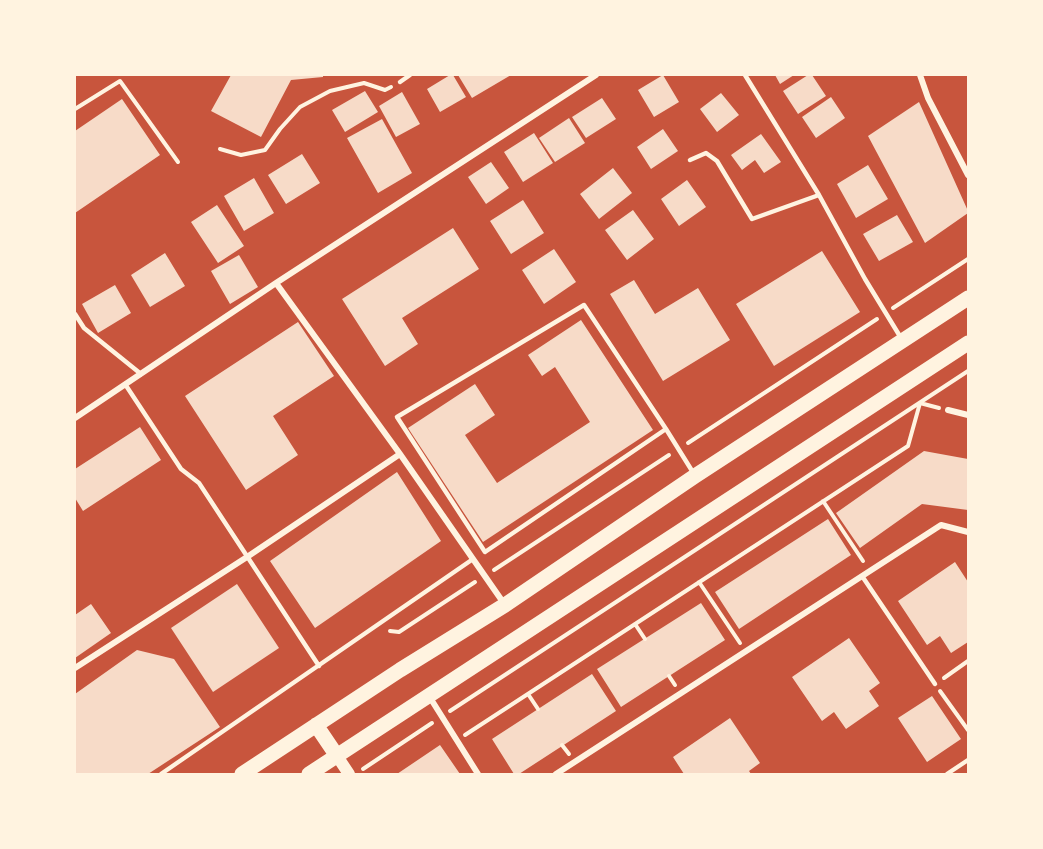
<!DOCTYPE html>
<html>
<head>
<meta charset="utf-8">
<style>
	body { margin:0 }
	#map { position:relative; width:1043px; height:849px; overflow:hidden; background:#c8553d; font-family:"IBM Plex Sans",sans-serif }
	canvas { display:block }
	.frame { position:absolute; inset:0; border:76px solid #fff3e0; pointer-events:none }
</style>
</head>
<body>
<div id="map">
<canvas width="1043" height="849"></canvas>
<div class="frame"></div>
</div>
<script>
const ctx = document.querySelector('canvas').getContext('2d');
ctx.lineJoin = 'round';
function fill(path, color) {
  ctx.fillStyle = color;
  ctx.fill(path, 'evenodd');
}
function trace(path, color, width, dash) {
  ctx.strokeStyle = color;
  ctx.lineWidth = width;
  ctx.lineCap = dash ? 'butt' : 'round';
  ctx.setLineDash(dash || []);
  ctx.stroke(path);
}
const building = new Path2D(`
	M231,75h92v2l-32,3 -30,57 -50,-26z
	M450,75h3l13,22 -26,15 -13,-23z
	M458,75h53l-39,23z
	M663,75l16,27 -25,15 -16,-27z
	M775,75h19l-14,9z
	M808,75h4l14,21 -28,18 -15,-23z
	M365,91l13,21 -33,20 -13,-22z
	M402,92l18,32 -24,13 -17,-31z
	M721,93l18,22 -22,17 -17,-23z
	M831,97l14,21 -29,20 -14,-21z
	M602,98l14,21 -30,19 -14,-21z
	M122,99l38,56 -85,58v-82z
	M919,102l49,109v2l-43,30 -57,-107z
	M569,118l16,25 -30,19 -16,-24z
	M382,119l30,54 -34,20 -31,-55z
	M663,129l15,22 -27,18 -14,-22z
	M534,133l19,30 -30,19 -19,-30z
	M761,134l20,28 -17,11 -9,-13 -13,10 -11,-15z
	M302,154l18,29 -34,21 -18,-29z
	M491,162l18,26 -23,16 -18,-27z
	M868,165l20,34 -32,19 -19,-34z
	M613,168l19,25 -33,26 -19,-25z
	M254,178l20,35 -30,18 -20,-35z
	M687,180l19,27 -27,19 -18,-27z
	M523,200l21,33 -33,21 -21,-33z
	M217,205l27,41 -26,17 -27,-41z
	M633,210l21,29 -27,21 -22,-30z
	M897,215l16,27 -34,19 -16,-27z
	M453,228l26,41 -77,49 16,26 -33,22 -43,-67z
	M554,249l22,33 -32,22 -22,-34z
	M822,251l38,61 -86,54 -38,-62z
	M165,253l20,33 -35,21 -19,-32z
	M239,255l19,32 -28,17 -19,-33z
	M634,280l21,34 43,-26 32,52 -67,41 -53,-87z
	M115,285l16,28 -33,20 -16,-29z
	M581,320l72,110 -170,112 -75,-114 67,-44 20,31 -30,20 32,48 93,-61 -35,-55 -13,9 -14,-21z
	M298,322l36,54 -61,40 25,39 -52,35 -61,-94z
	M140,427l21,33 -78,51 -8,-13v-29z
	M924,451l44,8v51l-46,-6 -62,44 -24,-35z
	M397,472l44,69 -126,87 -45,-67z
	M828,519l23,36 -112,74 -24,-37z
	M955,562l13,20v60l-17,11 -11,-17 -13,9 -29,-44z
	M237,584l42,64 -66,44 -42,-64z
	M701,603l24,37 -104,67 -24,-38z
	M91,604l20,29 -36,25v-43z
	M849,638l31,45 -11,8 10,15 -33,23 -12,-17 -12,9 -30,-44z
	M137,650l37,9 46,68 -72,47h-73v-80z
	M592,674l24,37 -97,63h-5l-22,-35z
	M932,696l29,43 -34,23 -29,-44z
	M730,718l30,45 -11,8 2,3h-67l-11,-17z
	M440,745l20,29h-63z`);
const path = new Path2D(`
	M75,109l45,-28 58,81
	M220,149l21,6 24,-5 15,-21 20,-22 30,-16 34,-8 21,7 6,-3
	M893,308l75,-49
	M688,443l189,-124
	M823,501l40,60
	M494,570l175,-115
	M699,582l41,61
	M635,624l10,15
	M390,631l9,1 76,-50
	M669,676l6,9
	M944,678l24,-17
	M940,691l28,39
	M528,694l10,15
	M450,711l518,-340
	M465,735l443,-289 12,-43 19,5
	M562,745l7,9
	M363,769l69,-46`);
const service = new Path2D(`
	M745,75l74,120 46,84 36,59
	M400,82l10,-7
	M690,160l16,-7 11,8 35,58 67,-24
	M75,314l9,14 57,46
	M125,384l56,85 18,14 120,183
	M666,429l-82,-124 -187,112 88,135 181,-123 28,45
	M862,576l73,108
	M161,774l312,-215
	M947,774l21,-14`);
const minor = new Path2D(`
	M920,75l8,23 40,77
	M276,283l124,171 105,151
	M948,410l20,5
	M75,418l201,-135 320,-208
	M75,668l172,-111 153,-103
	M429,696l49,78
	M556,774l385,-249 27,7`);
const secondary = new Path2D(`
	M337,756l12,18`);
const primary = new Path2D(`
	M316,725l21,31
	M242,774l158,-104 105,-65 190,-129 273,-178
	M309,774l659,-431`);
fill(building, '#f7dbc8');
trace(path, '#fff3e0', 4);
trace(service, '#fff3e0', 4.5);
trace(minor, '#fff3e0', 6);
trace(secondary, '#fff3e0', 12);
trace(primary, '#fff3e0', 15);
</script>
</body>
</html>
